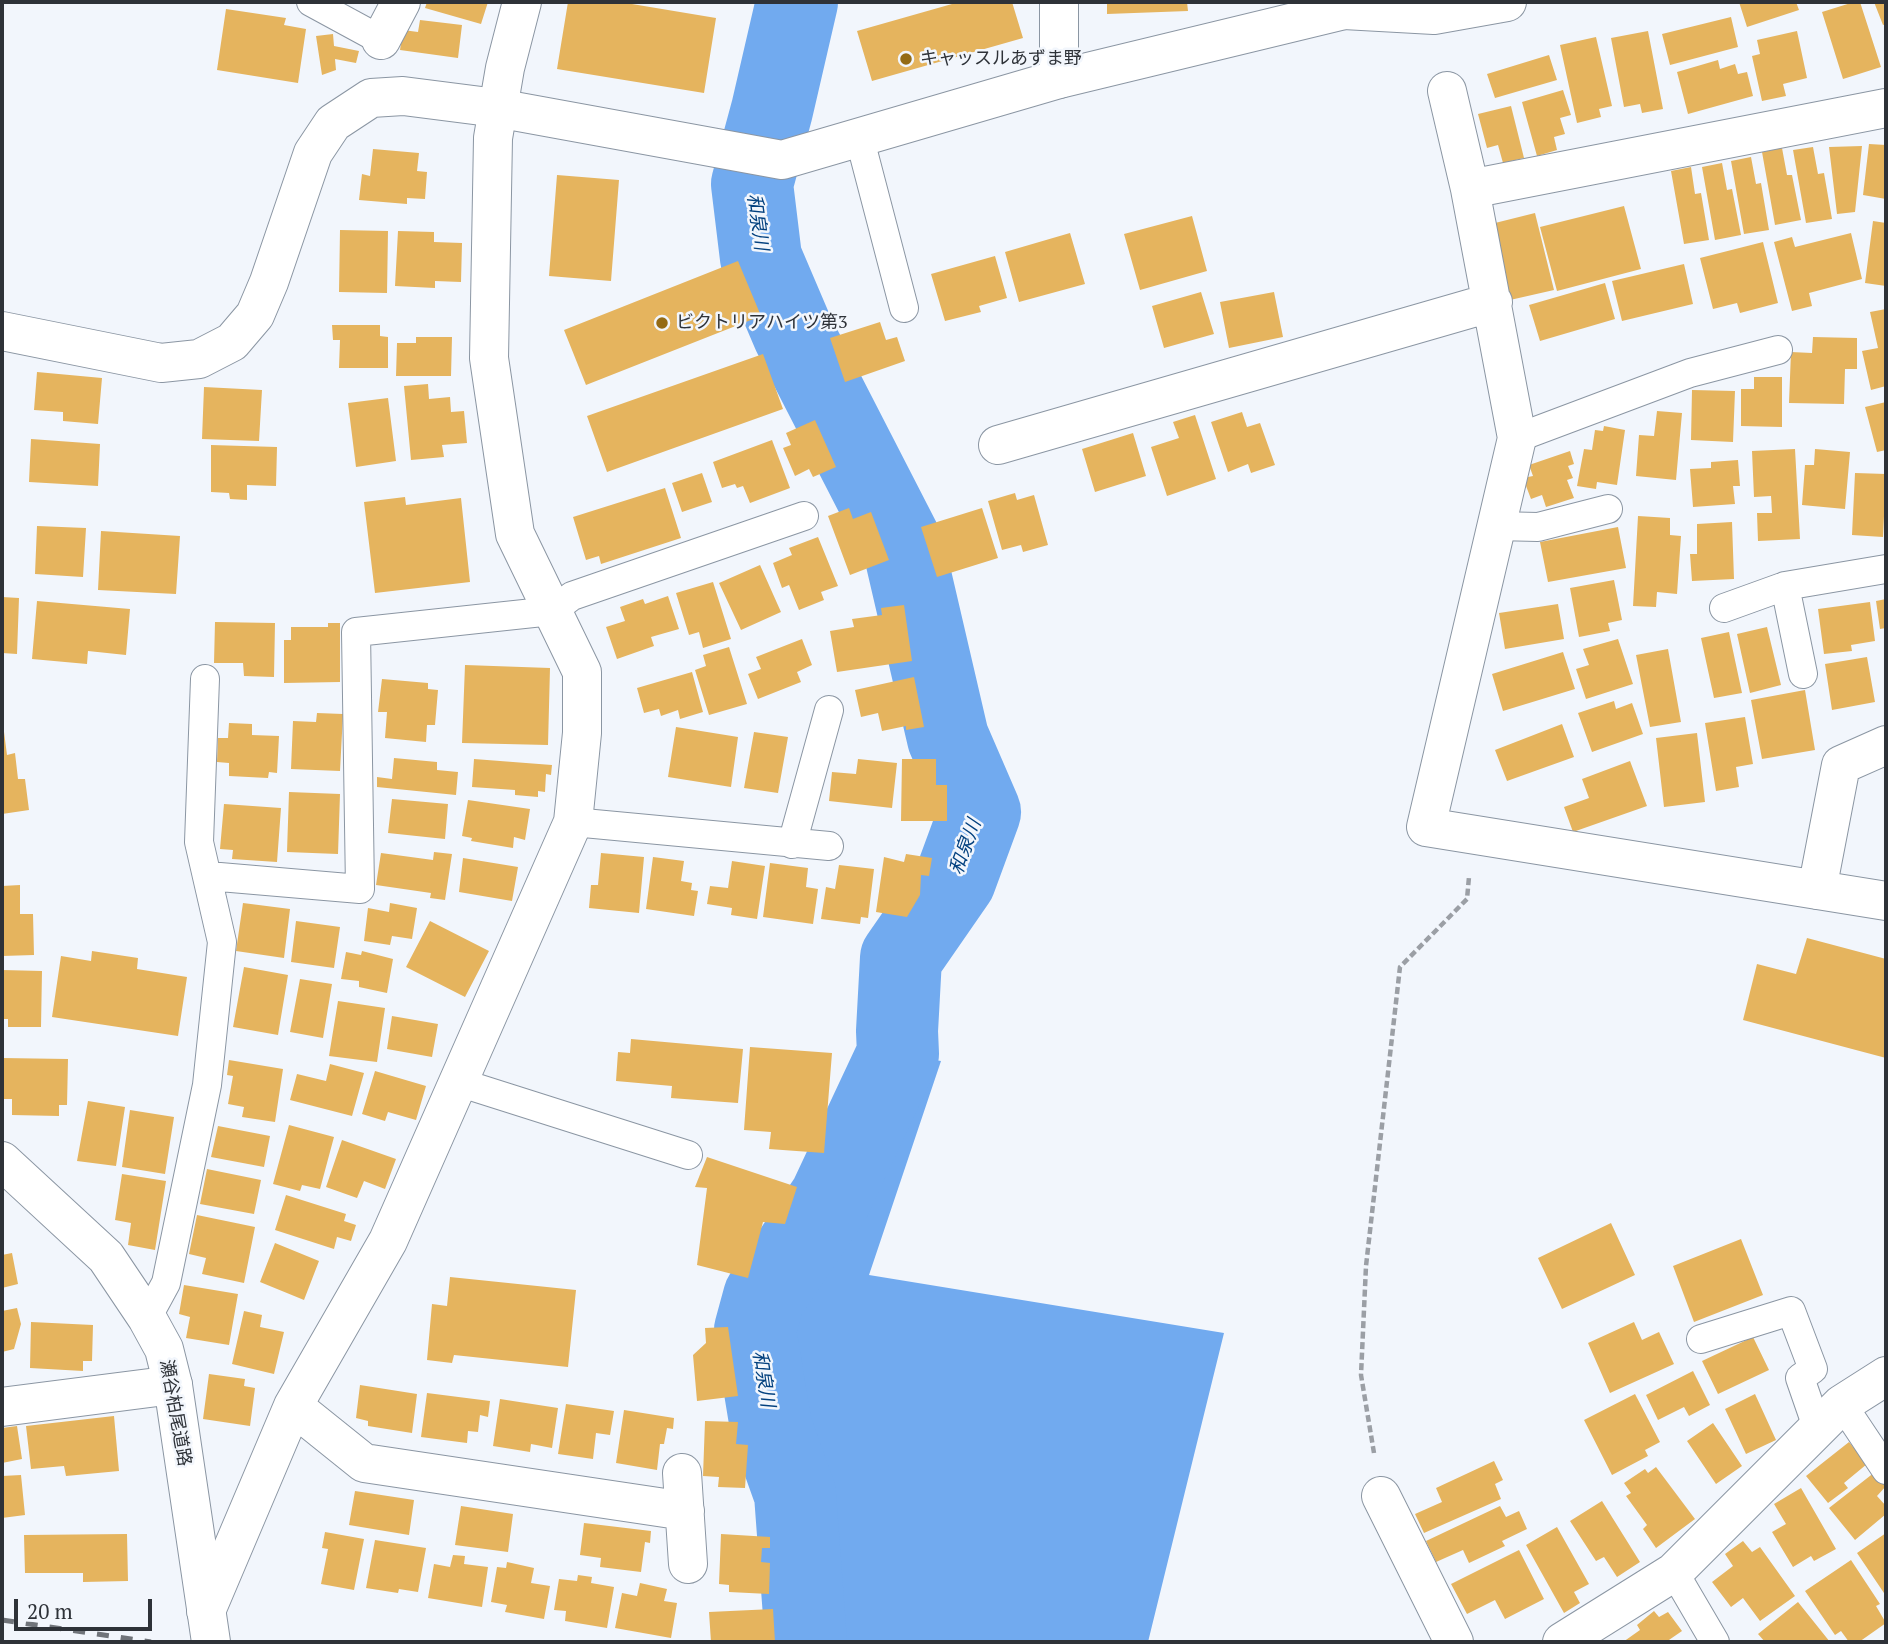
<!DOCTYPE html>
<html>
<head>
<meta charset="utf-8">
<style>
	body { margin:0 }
	#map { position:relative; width:1888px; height:1644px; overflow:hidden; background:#f2f6fc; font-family:"PT Serif",serif }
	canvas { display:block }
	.frame { position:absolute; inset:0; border:4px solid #2e3238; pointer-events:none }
	.scale { position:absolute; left:14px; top:1599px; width:138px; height:32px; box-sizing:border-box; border:4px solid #2e3238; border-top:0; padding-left:9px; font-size:21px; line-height:24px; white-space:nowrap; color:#2e3238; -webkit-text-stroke:5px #f2f6fc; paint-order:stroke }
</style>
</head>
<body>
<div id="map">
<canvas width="1888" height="1644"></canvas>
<div class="frame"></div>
<div class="scale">20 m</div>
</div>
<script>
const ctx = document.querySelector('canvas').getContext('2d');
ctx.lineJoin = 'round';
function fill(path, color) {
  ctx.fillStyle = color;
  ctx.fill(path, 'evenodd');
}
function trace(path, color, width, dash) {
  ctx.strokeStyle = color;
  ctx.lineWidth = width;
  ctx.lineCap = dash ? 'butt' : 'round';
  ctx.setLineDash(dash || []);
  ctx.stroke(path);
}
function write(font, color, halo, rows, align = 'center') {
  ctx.font = font + ' "PT Serif","Noto Sans JP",serif';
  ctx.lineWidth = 5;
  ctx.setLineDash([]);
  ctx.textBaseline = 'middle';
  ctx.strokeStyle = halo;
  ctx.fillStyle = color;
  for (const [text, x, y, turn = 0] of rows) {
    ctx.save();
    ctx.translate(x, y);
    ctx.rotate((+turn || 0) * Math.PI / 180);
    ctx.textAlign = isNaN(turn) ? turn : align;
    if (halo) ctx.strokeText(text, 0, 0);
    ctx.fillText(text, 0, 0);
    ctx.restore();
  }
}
const water = new Path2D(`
	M898,1054l43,7 -72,214 355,58 -76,309h-336l-43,-272v-69l28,-56 33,-46z`);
const river = new Path2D(`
	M797,2l-25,108 -20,74 9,74 32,75 111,216 44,189 32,74 -25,68 -54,78 -4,73 1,23 -68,145 -66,98 -9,33 16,97 24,67 11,148`);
const building = new Path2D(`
	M427,2h61l-7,22 -56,-16z
	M568,2h52l96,16 -12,75 -147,-24z
	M959,2h53l11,36 -151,43 -15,-50z
	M1107,2h80l1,9 -81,3z
	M1739,2h57l3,8 -52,17z
	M1854,2h6l21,65 -38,12 -21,-67z
	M1874,2h12v22l-3,1z
	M226,9l60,9 -2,7 22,4 -8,54 -81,-13z
	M1731,17l7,30 -68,18 -8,-31z
	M420,20l42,5 -4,33 -58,-8 3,-20 15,2z
	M1648,31l15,78 -21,4 -2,-9 -16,3 -13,-69z
	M1797,31l10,47 -24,6 3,12 -24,5 -10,-45 8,-2 -3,-14z
	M333,34l1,12 25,5 -3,12 -21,-4 1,11 -14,5 -6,-39z
	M1596,37l16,69 -13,3 2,8 -24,6 -17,-78z
	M1549,55l8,25 -62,18 -8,-24z
	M1718,60l2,9 15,-5 3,10 9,-2 6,24 -65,18 -11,-42z
	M1563,90l8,25 -11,3 5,16 -11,3 3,13 -20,6 -15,-54z
	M1511,106l13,52 -21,5 -5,-18 -11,3 -9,-34z
	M1869,144l17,1v54l-23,-4z
	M1862,146l-7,66 -18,2 -8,-67z
	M1813,147l5,27 6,-1 8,46 -26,4 -13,-73z
	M1782,148l5,27h5l9,45 -26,5 -13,-73z
	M373,149l46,4 -2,18 10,1 -2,27 -18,-1v6l-48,-4 3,-26 8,2z
	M1751,157l5,27 5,-1 8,47 -25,4 -13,-73z
	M1722,163l5,27 5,-1 9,46 -26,5 -13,-73z
	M1691,167l4,27 6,-1 8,47 -25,4 -13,-73z
	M557,175l62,5 -8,101 -62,-5z
	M1624,206l17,63 -84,22 -17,-64z
	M1535,213l19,77 -44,10 -19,-76z
	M1192,216l15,55 -67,19 -16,-56z
	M1873,221l13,2v63l-21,-3z
	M340,230l48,1 -1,62 -48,-1z
	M398,231l36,1v10l28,1 -1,39 -26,-1v7l-40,-2z
	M1070,233l15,51 -66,18 -14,-50z
	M1851,233l11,46 -53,14 3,13 -20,5 -18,-69 18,-5 3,10z
	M1763,242l15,61 -38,10 -3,-10 -24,6 -13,-51z
	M995,256l12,42 -28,8 2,6 -36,9 -14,-47z
	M738,261l23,55 -175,69 -22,-55z
	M1684,264l9,40 -71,17 -10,-40z
	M1605,283l10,36 -75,22 -11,-36z
	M1201,292l13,42 -50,14 -12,-42z
	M1274,292l9,45 -54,11 -9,-46z
	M1886,309v77l-15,4 -9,-39 16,-3 -8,-36z
	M880,322l6,18 11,-3 8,24 -60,21 -15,-44z
	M332,325h48v11l8,1v31h-49l1,-28h-7z
	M416,337h36l-1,39h-55l1,-33h19z
	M1813,337l44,1v31h-12l-1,35 -55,-1 2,-51 21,1z
	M763,354l20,55 -176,63 -20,-56z
	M37,372l65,6 -4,46 -35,-3v-9l-29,-2z
	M1754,377h28v50l-41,-1v-37h13z
	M428,384l1,15 21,-2 1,15 13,-1 3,32 -25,2 2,12 -33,3 -7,-74z
	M204,387l58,3 -3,51 -57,-2z
	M1692,390l43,1 -2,51 -42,-2z
	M388,398l8,63 -40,6 -8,-64z
	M1886,402v48l-9,2 -12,-45z
	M1657,411l25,2 -6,67 -40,-4 3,-41 15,1z
	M1242,412l5,15 13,-4 15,42 -24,8 -3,-9 -20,8 -17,-50z
	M1195,415l21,64 -49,17 -16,-49 28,-9 -6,-16z
	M815,420l21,47 -23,10 -4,-8 -14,7 -12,-28 8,-3 -5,-12z
	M1604,426l21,4 -8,55 -20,-3 -1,7 -19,-3 7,-37 8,1 3,-20 8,1z
	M1133,433l13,43 -51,16 -13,-43z
	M31,439l69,5 -2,42 -69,-4z
	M772,440l18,48 -40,15 -7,-17 -6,2 -2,-4 -13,4 -9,-26z
	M211,445l66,2 -1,39 -29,-1v15l-17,-1 -1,-6 -18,-1z
	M1795,449l5,90 -42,2 -1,-28h15l-1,-17 -17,1 -2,-46z
	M1815,449l35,3 -5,57 -43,-4 3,-40h9z
	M1570,451l4,13 -6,2 5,12 -6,2 7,18 -28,9 -4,-12 -11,4 -8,-21 10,-2 -4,-11z
	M1738,460l2,26h-7l2,18 -42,3 -3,-38 21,-1v-6z
	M702,473l10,29 -30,10 -10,-29z
	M1855,473l31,1 -3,63 -31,-2z
	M665,488l16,50 -80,26 -2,-8 -13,4 -13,-43z
	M1015,493l2,7 17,-5 14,50 -25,7 -2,-7 -19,5 -14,-49z
	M405,497l1,8 55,-7 9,84 -95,11 -11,-91z
	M849,508l4,11 18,-7 18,48 -39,15 -22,-59z
	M982,508l16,50 -61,19 -16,-50z
	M1638,516l32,2v17l11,1 -4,58 -20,-2 -1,15 -23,-1z
	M1732,522l2,57 -42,2 -2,-27h7v-30z
	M37,526l49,2 -3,49 -48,-3z
	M1618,527l8,41 -78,14 -8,-40z
	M101,531l79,5 -4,58 -78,-4z
	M818,537l20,49 -17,6 3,8 -25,10 -10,-25 -7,3 -9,-25 19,-8 -3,-7z
	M760,565l21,47 -40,18 -22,-47z
	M1614,580l8,40 -14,3 2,8 -31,6 -9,-49z
	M713,582l18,57 -28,9 -4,-16 -10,3 -13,-42z
	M668,596l11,33 -28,8 3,9 -37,13 -11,-32 19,-6 -5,-14 23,-8 2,5z
	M2,597l17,1 -2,56 -15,-1z
	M1886,599v29l-6,1 -4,-28z
	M37,601l93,8 -4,46 -38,-4 -1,13 -55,-5z
	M1870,602l5,39 -24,4 1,6 -28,3 -6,-45z
	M1558,604l6,35 -59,10 -6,-36z
	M904,605l8,56 -75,11 -7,-41 24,-4 -2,-8 30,-4 -1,-7z
	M215,622l60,1 -1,54 -30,-1 -1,-13h-29z
	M328,623h12v59l-56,1v-43h7v-13h37z
	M1767,627l14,58 -31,8 -13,-59z
	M1729,632l13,61 -28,5 -13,-60z
	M802,639l10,26 -15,7 4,10 -43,17 -10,-25 13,-5 -5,-12z
	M1618,639l15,45 -47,15 -10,-30 13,-4 -6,-16z
	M729,647l18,57 -38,11 -14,-45 11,-4 -3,-11z
	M1668,649l13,73 -31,5 -14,-72z
	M1563,652l12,37 -72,22 -11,-37z
	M1867,657l8,45 -43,8 -7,-46z
	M465,665l85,3 -2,77 -86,-2z
	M692,672l11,40 -23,7 -2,-9 -17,6 -2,-7 -15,4 -7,-25z
	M914,677l10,50 -18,3v-4l-24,5 -4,-18 -17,4 -6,-27z
	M382,679l46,4v6l10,1 -3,35h-8l-1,17 -41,-4 2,-26h-9z
	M1805,690l10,60 -53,9 -11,-59z
	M1614,701l2,8 16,-6 11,31 -51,18 -14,-39z
	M317,713l26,1 -3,57 -49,-2 2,-48 23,1z
	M1745,717l8,47 -17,3 3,20 -23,4 -11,-68z
	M229,723l23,1v11l27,1 -2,37 -8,-1 -1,6 -39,-2v-13l-12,-1 1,-24h10z
	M3,724l4,31 8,-2 3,26h7l4,31 -27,4z
	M1562,724l12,33 -67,24 -12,-31z
	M676,727l62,10 -7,50 -63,-10z
	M754,732l34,5 -10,56 -34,-5z
	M1697,733l8,69 -41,5 -8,-69z
	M394,758l43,4v8l21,2 -2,23 -79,-8v-10l15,2z
	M474,759l78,6 -1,10 -5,-1 -1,18 -7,-1v6l-23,-2v-5l-43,-3z
	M858,759l39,4 -5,45 -63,-7 3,-29 24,2z
	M902,759h34v26h11v36h-46z
	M1630,761l17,45 -74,26 -9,-25 25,-9 -7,-19z
	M289,792l51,2 -2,60 -51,-2z
	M392,799l56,5 -3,35 -57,-6z
	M468,800l62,9 -5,31 -11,-3 -1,11 -42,-7 1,-3 -10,-2z
	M224,804l57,4 -4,54 -45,-3 1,-9 -13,-1z
	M434,852l18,2 -7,46 -15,-2 1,-5 -55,-8 5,-32 52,7z
	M601,853l43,4 -5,56 -50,-5 2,-23h7z
	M906,854l26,4 -3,18 -8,-1 -1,20 -13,22 -31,-5 8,-55 20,5z
	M653,857l31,4 -3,20 11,2 -1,7 7,1 -4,25 -48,-7z
	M463,858l55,9 -6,34 -53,-9z
	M732,861l33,5 -8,53 -26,-4 1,-7 -25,-4 3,-18 18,2z
	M770,863l38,5 -2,19 12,2 -5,35 -50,-7z
	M839,865l35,4 -6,49 -7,-1 -1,7 -39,-5 5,-32 9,2z
	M20,885v29h13l1,41 -32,1v-70z
	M243,903l47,6 -6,49 -48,-7z
	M390,903l27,5 -5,31 -20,-3 -2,9 -26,-4 4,-33 21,4z
	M296,921l44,6 -6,41 -43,-6z
	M430,921l59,30 -24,46 -59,-30z
	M1807,938l79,21v99l-143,-38 14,-56 39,10z
	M92,951l46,7 -1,11 50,8 -9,59 -126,-19 9,-61 30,5z
	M362,951l31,8 -6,34 -28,-6v-6l-18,-2 5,-27 15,3z
	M244,967l44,8 -10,60 -45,-8z
	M2,970l40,1 -1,56h-33v-8h-6z
	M300,979l32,5 -9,54 -33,-6z
	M338,1001l47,7 -8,54 -48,-6z
	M392,1016l46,8 -6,33 -45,-8z
	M631,1039l112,10 -5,54 -67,-5 1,-12 -56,-5 2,-29 12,1z
	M750,1047l82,6 -8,100 -55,-4 2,-17 -27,-2z
	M2,1058l66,1 -1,46h-8v11l-47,-1v-16h-10z
	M229,1060l54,9 -8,53 -33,-5 2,-10 -16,-3 5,-28 -6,-1z
	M330,1064l34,9 -12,43 -62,-16 7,-26 29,7z
	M375,1071l51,15 -10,34 -28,-8 -3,9 -23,-7z
	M88,1101l37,6 -9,59 -39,-5z
	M130,1110l44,7 -9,57 -43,-7z
	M289,1125l45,12 -14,52 -18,-4 -2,6 -27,-7z
	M218,1126l52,10 -6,31 -53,-10z
	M342,1140l54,19 -11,30 -21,-8 -7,17 -31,-11z
	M707,1157l90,30 -12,37 -22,-2 -15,56 -51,-13 10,-77 -12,-1z
	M207,1169l54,11 -7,34 -54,-10z
	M122,1174l44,7 -11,69 -27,-5 3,-22 -16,-3z
	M286,1195l60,19 -2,7 12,4 -5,16 -14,-4 -3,12 -59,-19z
	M197,1215l58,12 -11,56 -42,-9 4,-16 -17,-4z
	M1611,1223l24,52 -73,34 -24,-51z
	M1741,1239l22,56 -69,27 -21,-56z
	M275,1243l44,18 -15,39 -44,-18z
	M12,1253l6,31 -16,4v-33z
	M450,1277l126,13 -8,77 -114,-12 -2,8 -25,-3 5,-56 15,2z
	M184,1285l54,9 -9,51 -43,-7 4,-21 -11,-3z
	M17,1308l4,16 -7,25 -12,3v-41z
	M244,1311l18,4 -2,12 24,5 -10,42 -42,-10z
	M31,1322l62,3 -1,36h-9v10l-53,-3z
	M1634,1322l8,18 17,-8 15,32 -64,29 -22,-50z
	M728,1327l10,69 -41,5 -4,-46 13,-12 -1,-15z
	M1753,1337l16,33 -51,24 -16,-33z
	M1693,1371l17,34 -21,11 -5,-9 -26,13 -12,-25z
	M209,1374l36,5 -1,7 11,2 -5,38 -47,-7z
	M360,1385l57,9 -5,39 -44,-7v-5l-12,-3z
	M427,1393l63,8 -2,16 -8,-2 -2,17 -10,-1 -1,12 -46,-6z
	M1635,1394l25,48 -15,8 3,6 -36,19 -28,-55z
	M1755,1394l21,46 -30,14 -21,-45z
	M500,1399l58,9 -6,40 -21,-4 -1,8 -37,-6z
	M566,1404l48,7 -4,24 -14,-2 -3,26 -35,-5z
	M624,1410l50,8 -1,11 -6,-1 -3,16h-4l-3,26 -41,-7z
	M114,1416l5,55 -53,5 -2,-10 -33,3 -5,-43z
	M705,1421l33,1 -2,22 12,1 -3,43 -27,-1 1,-10 -16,-1z
	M1713,1423l29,43 -26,18 -29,-43z
	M17,1426l5,33 -20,4v-35z
	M1849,1442l18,22 -23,19 4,5 -20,15 -22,-27z
	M1494,1461l9,19 -8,4 6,15 -77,34 -9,-19 27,-12 -6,-14z
	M1656,1467l39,52 -39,29 -13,-19 4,-4 -21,-29 5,-3 -7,-10 21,-14 3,4z
	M1875,1472l11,14 -9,10 9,10v8l-31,26 -26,-32z
	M21,1475l4,40 -23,3v-42z
	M1801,1488l35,61 -22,12 -3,-5 -18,11 -21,-35 14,-8 -12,-20z
	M355,1491l59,9 -5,35 -60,-10z
	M1602,1501l38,61 -23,15 -13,-20 -8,4 -26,-40z
	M461,1506l52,8 -5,38 -53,-7z
	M1500,1506l6,11 13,-6 8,18 -25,12 3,5 -36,17 -6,-13 -27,12 -10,-21z
	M584,1523l67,8 -1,12 -5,-1 -4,30 -41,-5 1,-9 -21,-3z
	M1557,1527l32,57 -15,8 6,11 -16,10 -38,-68z
	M325,1532l39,7 -10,51 -33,-6 7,-35 -6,-1z
	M1886,1533v63l-29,-43z
	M127,1534l1,47 -45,1v-9h-58l-1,-38z
	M721,1534l49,3v11h-8l-1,14 9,1 -1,31 -40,-2v-7l-10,-1z
	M375,1540l51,8 -8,44 -19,-3 -1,4 -32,-5z
	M1743,1541l9,11 8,-5 35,49 -35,25 -17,-23 -12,9 -19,-25 21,-16 -8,-12z
	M1519,1550l25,49 -39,20 -10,-19 -28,14 -16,-30z
	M453,1555l12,1 -1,8 24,3 -6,40 -54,-9 6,-34 16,3z
	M1851,1560l29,44 -4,2 10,17 -27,19h-10l-8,-11 -6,4 -30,-44z
	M507,1562l27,6 -3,15 19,3 -6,33 -39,-7 2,-7 -16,-3 6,-35 9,1z
	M578,1575l14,2 -1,6 23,4 -7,41 -42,-7 1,-10 -12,-1 5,-31 18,2z
	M640,1583l27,6 -3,12 13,2 -6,35 -56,-10 7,-35 15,3z
	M1798,1602l32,40h-65l-7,-8z
	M773,1609l2,33h-64l-2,-30z
	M1654,1611l5,6 9,-5 14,19 -16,11h-43l17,-12 -3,-5z`);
const path = new Path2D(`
	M1374,1453l-13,-78 5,-109 34,-299 67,-68 2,-22`);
const service = new Path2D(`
	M311,2l70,38
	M859,136l45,172
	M1517,438l173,-65 88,-23
	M1496,526l42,1 70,-18
	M1785,586l18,88
	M1724,608l61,-22 101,-17
	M573,822l256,24
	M792,844l37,-134
	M208,876l152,13 -4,-257 196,-21 20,-15 232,-80
	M458,1082l230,73
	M147,1318l19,-35 41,-198 15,-143 -23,-100 6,-163
	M1701,1339l90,-28 22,58 -13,9 17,49
	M1842,1404l44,66
	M1674,1572l41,70`);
const minor = new Path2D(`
	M1059,2v77
	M1344,10l90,5 73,-13
	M381,40l20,-38
	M1447,91l23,98 47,249 -91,389 460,74
	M1470,189l416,-81
	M998,445l495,-143
	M1817,890l24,-125 45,-20
	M293,1406l71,57 321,48
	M2,1407l171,-22
	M682,1473l6,91
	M1381,1496l73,146
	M206,1611l87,-205 95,-165 185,-419 9,-89v-61l-67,-138 -26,-176 4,-220 12,-70 17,-66
	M1562,1642l112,-70 168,-168 44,-28`);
const tertiary = new Path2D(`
	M2,331l159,32 38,-4 33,-17 23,-27 14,-33 44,-129 20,-30 38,-25 32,-2 94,12 285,52 277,-81 285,-69v-8`);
const secondary = new Path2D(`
	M2,1161l104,96 41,61 17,31 9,36 38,257`);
const rail = new Path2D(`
	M2,1620l149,22`);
const markers = [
	[906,59,7,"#946b15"],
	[662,323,7,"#946b15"]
];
const poiNames = [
	["キャッスルあずま野",920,59],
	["ビクトリアハイツ第3",676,323]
];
const streetNames = [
	["瀬谷柏尾道路",175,1413,80]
];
const waterNames = [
	["和泉川",757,222,82],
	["和泉川",966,847,-70],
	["和泉川",763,1379,81]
];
fill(water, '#71aaef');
trace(river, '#71aaef', 82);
fill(building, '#e5b45e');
trace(service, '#8b96a3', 30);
trace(minor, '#8b96a3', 40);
trace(tertiary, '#8b96a3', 40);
trace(secondary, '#8b96a3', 40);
trace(path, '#9b9fa5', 4.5, [7, 3.5]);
trace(service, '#fff', 28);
trace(minor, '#fff', 38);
trace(tertiary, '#fff', 38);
trace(secondary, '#fff', 38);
trace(rail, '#70747a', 5, [12, 12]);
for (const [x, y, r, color] of markers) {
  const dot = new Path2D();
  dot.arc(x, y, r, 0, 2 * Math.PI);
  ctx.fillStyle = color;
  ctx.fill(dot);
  trace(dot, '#f2f6fc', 2.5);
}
write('18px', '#2e3238', '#f2f6fc', poiNames, 'left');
write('18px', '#2e3238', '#f2f6fc', streetNames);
write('italic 19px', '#03417f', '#f2f6fc', waterNames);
</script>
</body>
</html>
